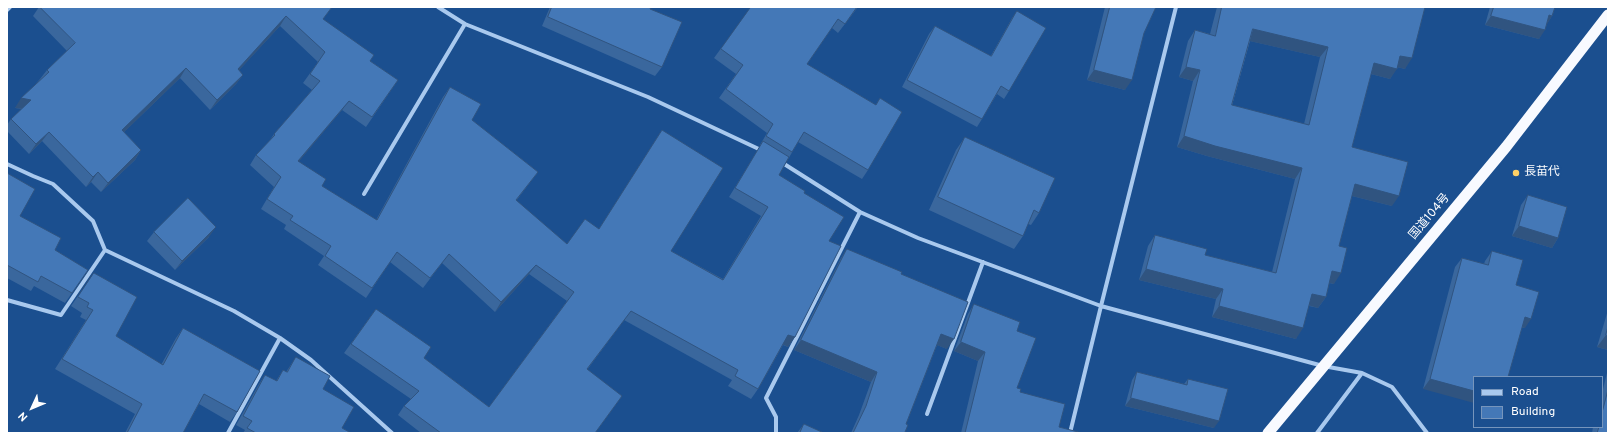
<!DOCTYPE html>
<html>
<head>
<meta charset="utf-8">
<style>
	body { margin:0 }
	#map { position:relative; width:1615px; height:440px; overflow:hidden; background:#1b4f8f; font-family:Overpass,sans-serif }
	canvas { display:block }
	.frame { position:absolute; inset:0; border:8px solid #fff; pointer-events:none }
	.legend { position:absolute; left:1473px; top:376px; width:130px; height:52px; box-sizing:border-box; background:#1b4f8f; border:1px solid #7695bc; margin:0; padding:5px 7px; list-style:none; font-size:12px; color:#fff }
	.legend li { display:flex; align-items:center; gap:8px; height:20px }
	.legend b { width:20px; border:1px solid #7695bc }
	.north { position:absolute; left:12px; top:388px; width:40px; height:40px; -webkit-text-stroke:3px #1b4f8f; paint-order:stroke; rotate:226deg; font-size:11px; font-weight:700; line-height:16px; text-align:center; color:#fff }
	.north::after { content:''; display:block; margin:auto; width:14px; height:18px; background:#fff; clip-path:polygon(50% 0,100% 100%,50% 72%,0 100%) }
</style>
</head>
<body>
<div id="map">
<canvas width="1615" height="440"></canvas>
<div class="frame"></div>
<ul class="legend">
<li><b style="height:5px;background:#a9c9ee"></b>Road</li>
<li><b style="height:11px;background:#4478b7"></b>Building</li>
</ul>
<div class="north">N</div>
</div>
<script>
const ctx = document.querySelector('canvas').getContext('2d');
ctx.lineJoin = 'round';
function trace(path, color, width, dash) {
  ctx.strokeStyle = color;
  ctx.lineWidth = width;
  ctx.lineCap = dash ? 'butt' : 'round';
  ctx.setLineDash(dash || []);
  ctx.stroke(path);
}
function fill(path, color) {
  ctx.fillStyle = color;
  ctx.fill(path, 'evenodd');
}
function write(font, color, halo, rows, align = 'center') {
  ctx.font = font + ' Overpass,"Noto Sans JP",sans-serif';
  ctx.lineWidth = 4;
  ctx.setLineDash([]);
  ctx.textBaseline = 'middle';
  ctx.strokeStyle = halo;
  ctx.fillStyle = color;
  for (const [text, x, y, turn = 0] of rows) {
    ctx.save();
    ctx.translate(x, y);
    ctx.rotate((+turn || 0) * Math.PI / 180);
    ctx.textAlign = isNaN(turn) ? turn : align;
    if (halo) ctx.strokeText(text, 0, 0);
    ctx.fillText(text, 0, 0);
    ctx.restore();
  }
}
const minor = new Path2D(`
	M438,7l27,17 183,73 115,54
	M7,10l3,-3
	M781,162l79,50 58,26 183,68 222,60 39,7 30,14 35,46
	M7,164l26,12 20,8 40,37 12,29 129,61 46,27 31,22 81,73
	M364,194l101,-170
	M7,300l54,15 44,-65
	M927,414l56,-152
	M228,433l52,-95
	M776,433v-16l-10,-19 94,-186
	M1070,433l31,-127 75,-299
	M1317,433l45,-60`);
const trunk = new Path2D(`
	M1268,433l238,-286 102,-132`);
const wall = new Path2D(`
	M39,7h293l-9,12 47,42 28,19 -32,47 -24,-17 -44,52 24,24 54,34 67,-123 7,-10 22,33 66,52 -22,29 51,43 32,-15 63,-99 9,121 52,28 38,-63 -32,-19 32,-52h-1l7,-12 -48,-35 17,-24 -22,-16 37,-51 62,1 1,-1h44l-20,26 -6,-5 -25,36 69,41 4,-7 -12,72 -6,9 -64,-37 -19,33 25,18 25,48 -34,96 -7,10 -5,-2 -25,44 -7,10 -23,-13 4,-6 -108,-60 -37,50 35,26 -27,37h-174l-23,-18 6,-9 7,-7 -67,-46 32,-44 48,49 65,49 78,-106 -38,-27 -34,38 -53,-49 -19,25 -33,-26 -24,36 -48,-33 6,-9 -40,-27 2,-4 -25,-16 13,-22 -24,-22 6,-10 12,-12 6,-9 38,-44 -9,-7 15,-21 -38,-36 -41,44 4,5 -7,9 -26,26 -30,-32 -56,54 17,18 -6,10 -34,32 -10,-10 -5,5 -44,-46 -13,13 -22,-23v-6l4,-6 11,-10 -7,-1 25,-29 7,-9 20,-19 -34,-35z
	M550,7h101l-1,2 12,58 -7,9 -113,-50z
	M1105,7h51l-12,26 -19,57 -38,-10z
	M1217,7h208l-20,62 -8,-2 -7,12 -19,-5 -19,73 40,59 -40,-10 -13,50 -5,38 -5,-1 -3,14 -8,11 -9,-2 -13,33 -84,-22 4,-18 -77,-19 9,-34 7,-11 50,20 67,17 23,-93 -88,-23 -30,-9 16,-66 -14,-4 9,-36 7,-11 15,4zM1250,41l70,16 -16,67 -72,-19z
	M1490,7h65l-3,9 -6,9 -7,14 -54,-14z
	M1017,11l-8,80 -5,8 -7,-5 -15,25 -5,8 -75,-40 27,-53 6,-8 56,30 21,-38z
	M965,137l74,76 -8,12 -3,-1 -5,12 -9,13 -85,-39 27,-60z
	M7,173l13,43 35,34 33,20 -23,33 -31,-17 -3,5 -24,-13z
	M1528,195l30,43 -6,10 -40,-12 9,-31z
	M154,232l55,5 -34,33 -28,-29z
	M847,249l54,25 46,75 -10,-4 -31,79 -1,8 1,1h-55l8,-18 12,-33 -77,-32 47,-92z
	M1492,251l24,34 9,43h-3l-99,61 32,-122 7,-9 22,6 1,-3z
	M94,273l22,63 45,29 15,-27 7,-10 54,84 -7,10 -31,-18 -16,29h-58l10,-19 -80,-45 31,-49 -6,-3 2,-4 -11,-7z
	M974,304l43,27v57l3,4 39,35 23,6h-121l17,-72 -24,-10 14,-37z
	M1608,310v40l-11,-3z
	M296,357l27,32 19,39 9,5h-108l2,-3 -9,-5 23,-41 6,-9 11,6 7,-11 3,2z
	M1608,369v64h-16l1,-6h9v-34z
	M1137,372l47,12 4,-5 26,49 -89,-22 7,-26z
	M804,424l20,9h-27z`);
const shadedWall = new Path2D(`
	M1549,15l3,1 -6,10z
	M286,16l-6,10 -49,53 7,-10z
	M1491,16l54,14 -6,9 -54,-14z
	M1253,29l75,18 -8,10 -75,-17z
	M1400,56l12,2 -7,11 -12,-3z
	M1374,63l23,6 -7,10 -23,-6z
	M1186,67l14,3 -7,11 -14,-4z
	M186,68l-6,10 -64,62 6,-10z
	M1094,70l38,10 -7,10 -38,-10z
	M243,75l-7,9 -26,26 7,-10z
	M21,98l10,2 -6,9 -10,-1z
	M349,101l-7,9 -51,61 7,-10z
	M49,132l-7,9 -13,13 7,-10z
	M1184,136l118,32 -7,11 -88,-23 -30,-9z
	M141,150l-6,10 -34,32 7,-9z
	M98,172l-7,10 -5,5 7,-10z
	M1355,184l44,12 -7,10 -44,-11z
	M1519,226l39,12 -6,10 -40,-12z
	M216,227l-7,10 -34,33 7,-9z
	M536,265l-7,9 -34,38 6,-10z
	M1146,269l77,20 -7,10 -77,-19z
	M1332,271l9,2 -7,11 -9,-2z
	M1312,294l14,3 -8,11 -14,-4z
	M1219,306l84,22 -7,11 -84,-22z
	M1525,317l6,2 -6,9 -7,-1z
	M941,334l13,5 -7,10 -13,-5z
	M788,335l7,2 -7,10 -6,-3z
	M1606,335l2,1v14l-11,-3z
	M801,340l76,32 -6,10 -77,-32z
	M961,342l24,10 -7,9 -24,-10z
	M1430,379l44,12v12l-51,-14z
	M1131,398l88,23 -5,7 -89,-22z`);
const building = new Path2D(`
	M40,7h292l-9,12 51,36 -4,6 28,19 -26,37 -23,-16 -51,60 28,18 -4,7 55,34 73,-133 31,17 -9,16 66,52 -22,28 51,44 18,-25 14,10 63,-99 61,38 -52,83 52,29 45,-73 -33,-19 28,-47 26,16 -10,18 26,16 -1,2 40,24 -15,24 12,5 -46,91 -7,-2 -30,54 -23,-13 3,-6 -107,-59 -44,58 35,27 -27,37h-154l-37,-27 15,-15 -68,-47 25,-35 55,38 -7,11 65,49 85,-115 -38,-27 -35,37 -52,-48 -19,24 -33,-26 -25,36 -47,-32 6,-10 -41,-26 3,-4 -26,-17 14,-22 -25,-22 19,-20 -1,-1 46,-53 -10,-7 15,-22 -39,-36 -48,53 5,6 -26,25 -31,-32 -64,62 19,20 -33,33 -10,-11 -5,5 -44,-45 -13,12 -25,-25 20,-19 -10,-2 28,-26 -2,-2 28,-27z
	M552,7h99l-1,2 32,13 -20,45 -114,-50z
	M751,7h61l1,1 1,-1h43l-12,17 -7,-5 -31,45 69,41 4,-7 22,14 -34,58 -64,-38 -12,20 -26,-16 7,-12 -47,-35 17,-24 -22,-16z
	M1110,7h46l-12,26 -12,47 -38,-10z
	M1222,7h203l-13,51 -12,-2 -3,13 -23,-6 -22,84 56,15 -9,34 -44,-12 -16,62 8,2 -6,25 -9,-2 -6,26 -14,-3 -9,34 -84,-22 4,-17 -77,-20 9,-34 52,14 -2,6 71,18 26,-105 -87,-22 -31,-10 16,-66 -14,-3 9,-37 20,6zM1253,29l75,18 -19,78 -77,-20z
	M1494,7h61l-3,9 -3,-1 -4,15 -54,-14z
	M1017,11l29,17 -37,63 -8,-5 -19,33 -75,-39 28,-54 56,30z
	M965,137l90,41 -16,35 -5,-3 -11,26 -85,-39z
	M7,173l28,16 -15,27 41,22 -6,12 33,20 -16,23 -31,-17 -3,6 -31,-17z
	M1528,195l39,12 -9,31 -39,-12z
	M188,198l28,29 -34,34 -28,-29z
	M847,249l55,23 -1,2 67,28 -14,37 -13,-5 -35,90 2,1 -3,7 1,1h-53l13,-27 11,-34 -76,-32z
	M1492,251l31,9 -7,25 23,7 -8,27 -6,-2 -17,60h-34v14l-44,-12 32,-121 26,7z
	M94,273l43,24 -21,39 47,29 20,-37 77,43 -23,41 -33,-18 -21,39h-56l15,-29 -80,-45 31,-49 -6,-3 2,-4 -11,-6z
	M974,304l46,18 -3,9 19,7 -19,50 4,1 -1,3 45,12 -6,23 23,6h-117l20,-81 -24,-10z
	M1608,327v9l-2,-1z
	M296,357l34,19 -7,13 31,18 -12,21 9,5h-95l-9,-5 5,-7 -9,-5 22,-41 12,6 6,-11 4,2z
	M1137,372l50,13 1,-6 40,10 -9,32 -88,-23z
	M1608,390v43h-11l2,-6h3v-14z
	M804,424l20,9h-24z`);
const markers = [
	[1516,173,4,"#ffd166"]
];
const poiNames = [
	["長苗代",1524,173]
];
const streetNames = [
	["国道104号",1430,217,-50]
];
trace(minor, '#a9c9ee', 4);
trace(trunk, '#f8faff', 11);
fill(wall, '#3a679d');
fill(shadedWall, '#305480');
fill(building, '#4478b7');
trace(building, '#305480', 1);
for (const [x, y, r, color] of markers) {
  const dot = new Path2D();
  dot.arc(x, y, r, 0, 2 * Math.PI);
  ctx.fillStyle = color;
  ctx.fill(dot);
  trace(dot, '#1b4f8f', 1.5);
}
write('12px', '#fff', '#1b4f8f', poiNames, 'left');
write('12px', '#fff', '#1b4f8f', streetNames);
</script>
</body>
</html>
